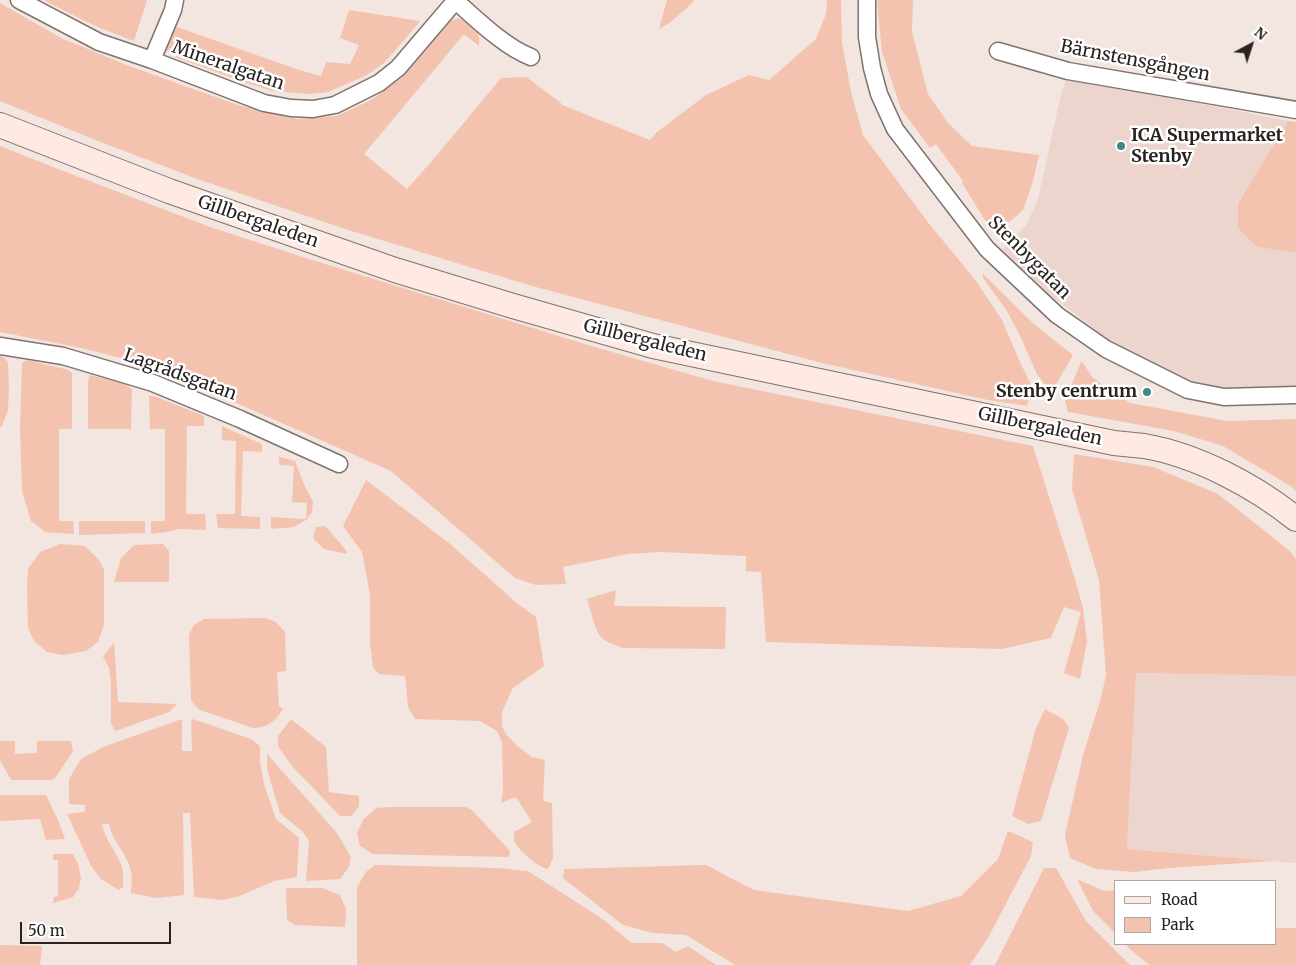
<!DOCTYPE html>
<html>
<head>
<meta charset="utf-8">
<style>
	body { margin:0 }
	#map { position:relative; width:1296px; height:965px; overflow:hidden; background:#f3e5df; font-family:Merriweather,serif }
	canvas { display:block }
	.legend { position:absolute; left:1114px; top:880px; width:162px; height:65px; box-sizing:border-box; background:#fff; border:1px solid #a9a7a6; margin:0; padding:6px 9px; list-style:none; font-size:15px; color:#282321 }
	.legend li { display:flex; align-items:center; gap:10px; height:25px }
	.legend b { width:25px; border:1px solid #a9a7a6 }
	.north { position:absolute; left:1226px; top:20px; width:50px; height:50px; -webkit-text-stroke:4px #fff; paint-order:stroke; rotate:40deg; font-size:14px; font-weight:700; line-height:20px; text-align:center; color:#282321 }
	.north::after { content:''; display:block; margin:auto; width:18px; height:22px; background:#282321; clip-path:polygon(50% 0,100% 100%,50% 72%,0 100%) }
	.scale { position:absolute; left:20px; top:922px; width:151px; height:22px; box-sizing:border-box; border:2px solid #282321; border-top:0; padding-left:6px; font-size:15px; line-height:18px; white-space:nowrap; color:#282321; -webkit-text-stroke:4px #fff; paint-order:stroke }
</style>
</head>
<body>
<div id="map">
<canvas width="1296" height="965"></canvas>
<ul class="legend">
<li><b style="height:6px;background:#feeae3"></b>Road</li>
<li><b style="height:14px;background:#f4c3af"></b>Park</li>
</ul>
<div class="north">N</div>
<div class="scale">50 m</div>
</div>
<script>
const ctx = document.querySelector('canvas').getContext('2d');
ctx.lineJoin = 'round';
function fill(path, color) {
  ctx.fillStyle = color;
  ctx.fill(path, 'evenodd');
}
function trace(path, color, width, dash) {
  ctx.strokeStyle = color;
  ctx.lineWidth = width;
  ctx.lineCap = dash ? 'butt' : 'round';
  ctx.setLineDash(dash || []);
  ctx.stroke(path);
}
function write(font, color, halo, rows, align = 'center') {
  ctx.font = font + ' Merriweather,serif';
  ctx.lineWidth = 5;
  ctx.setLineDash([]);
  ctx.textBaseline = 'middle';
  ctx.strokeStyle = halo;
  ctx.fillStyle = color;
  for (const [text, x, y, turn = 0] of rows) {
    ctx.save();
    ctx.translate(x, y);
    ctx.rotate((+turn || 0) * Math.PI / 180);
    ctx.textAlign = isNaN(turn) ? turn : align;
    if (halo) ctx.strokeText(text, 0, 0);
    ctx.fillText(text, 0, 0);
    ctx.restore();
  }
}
const built = new Path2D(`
	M1067,77l221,44 -50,81v26l19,19 39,6v139l-46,1 -61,-11 -73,-36 -68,-53 -46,-44 25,-25 11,-25 24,-109z
	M1136,673l160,3v187l-169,-14z`);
const green = new Path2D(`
	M44,0h103l-13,41c-31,-11 -61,-25 -90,-41z
	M667,0h27l-2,3 -20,18 -13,8z
	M827,0h14l1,43 9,49 12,43 67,90 44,53 28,42 17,40 13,27 -5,19 -39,-6 -166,-37 -290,-77 -187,-57 -145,-49 -102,-39 -98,-40v-98l61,35 68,28 109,39 59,14 40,-3 34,-16 32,-23 45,-55 11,-4c15,8 22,10 20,28l-15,-12 -100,120 43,35 31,-35 63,-76 25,-1 34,25 2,3 88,35 7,-8 49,-37 43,-20 20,5 47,-41 10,-25z
	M879,0h34l-1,32 16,62 20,29 24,23 67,9 -6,26 -10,29 -24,21 -15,-12 -22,-36 1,-2 -27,-37 -6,4 -29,-39 -19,-57 -5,-51z
	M349,10l71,11 -14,17 -22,25 -17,12 -39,17 -18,2 -37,-3 -26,-8 -69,-25 -11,-7 -1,-12 8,-13 125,44 22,6 5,-14 24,2 9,-19 -19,-7z
	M1288,121l8,1v131l-39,-6 -19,-19v-25z
	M0,146l53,21 157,60 102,33 276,85 125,36 320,65 42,133 8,29 4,33 -7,38 -16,-6 17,-61 -17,-5 -13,31 -50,11 -235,-7 -5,-70 -15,-1v-15l-85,-4 -33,2 -65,13 3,17 -30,1 -21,-7 -124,-107 -157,-69 -75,-34 -73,-19 -86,-17z
	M983,274l52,51 38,30 -22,38 -14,-19 -16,-36 -14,-27 -24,-33z
	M0,356h2l6,6 1,23 -1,25 -6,16 -2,2z
	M27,360l42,10 3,3v56h-13v92h14l1,13 -29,-2 -14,-11 -9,-30 -2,-63 2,-65z
	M1081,362l2,1 10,15 37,25 97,18 69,-2v72l-4,-4 -69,-41 -49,-15 -106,-19 -3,-11z
	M90,375l34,9 8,5 -1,40h-43v-48z
	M149,396h5l50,20v10h-17l-1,88h19l1,16 -28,-1 -11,3 -16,2v-13h14v-92h-15z
	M222,426l40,18v8l-19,-1 -2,65 19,1v12l-42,-1 -2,-14h19l1,-73 -14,-1z
	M1074,454l79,13 65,27 72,57 6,8v117l-160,-3 -9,176 146,12 -104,7 -35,4 -38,-3 -26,-11 -5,-23 18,-80 18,-57 5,-23 -7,-95 -27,-91z
	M279,457l16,4 8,21 10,20 -1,10 -6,8 -12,7 -23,2v-12l35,2 1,-16 -15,-1 2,-36 -15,-1z
	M366,480l83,63 69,61 18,13 8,49 -31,22 -11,24v14l4,8 11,12 15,11 13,3 -2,41 9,2 1,55 -5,11c-10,-2 -31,-19 -34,-29 0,-2 0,-5 0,-8l18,-10 -16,-25 -15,6 2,-13 -1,-48 -5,-11 -17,-10 -65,-2 -7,-12 -3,-31 -26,-2 -6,-7 -3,-25v-47l-8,-43 -19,-26z
	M79,521h66v12l-66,2z
	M325,526l21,24 1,4 -23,-5 -11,-11 3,-11z
	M60,544l25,2 14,14 5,10v55l-6,17 -12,9 -23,4 -16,-3 -13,-11 -6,-13 -1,-42 1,-17 12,-17z
	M163,544l6,7v31h-55l7,-24 13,-13z
	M616,590l-2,16 112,1 -1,42 -103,-1c-6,-3 -16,-6 -21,-11 -6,-7 -11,-29 -14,-38z
	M265,618l11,4 9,10 1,39 -9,1 2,34 4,3c-6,11 -16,19 -30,19l-53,-18 -9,-9 -2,-66 5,-10 10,-6z
	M114,642l4,60 59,2 -8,8 -54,19 -4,-8v-43l-2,-12 -6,-11z
	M1045,709l19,11 5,8 -28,93 -13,3 -16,-8 24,-88z
	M182,719v32h10l-1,-29 2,-3 58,20 9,7v16l4,22 12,35 23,19 -2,39 -23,4 -34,15 -17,4 -29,-3 -4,-84h-7l1,82 -27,3 -26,-5c0,-7 2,-15 0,-21 -3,-18 -19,-31 -22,-48h-7c3,16 15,28 20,43 2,6 1,14 1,20l-4,3 -18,-11 -10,-13 -24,-52 18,-2v-7l-16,-1v-25l12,-20 22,-12z
	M291,719l35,28 3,45 30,4v10l-8,10h-11l-49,-51 -13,-19v-10z
	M0,741h15v13l22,-1v-12h34l2,10 -17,26 -5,3h-40l-11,-20z
	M267,754l70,79 14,24 -2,10 -9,12 -34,2 3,-40 -7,-10 -22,-18 -13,-44z
	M0,795h46l12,25 7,19 -19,1 -6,-21 -40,2z
	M390,807h75l7,3 38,41 -1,6 -136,-3 -13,-8 -3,-13 6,-13 13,-12z
	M1008,831l25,11 -2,14 -42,80 -19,29h-235l-49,-30 -33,-2 -30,-8 -60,-47 1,-9 142,-4 48,25 154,21 53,-15 37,-37z
	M53,854h20l5,10 3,14 -2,10 -6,9 -20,6 1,-6 4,-1v-36h-5z
	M375,865l122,3 31,3 76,49 28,23h30l14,9 12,-6 28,19h-359v-78l9,-15z
	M1044,868h12l30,53 44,44h-135z
	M1077,879l27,12 11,-1v43l-22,-22z
	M286,888h37l17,7 6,14 -1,18 -50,-2 -8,-5z
	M1275,928h21v37h-146l-16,-12 -9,-9h150z
	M0,945l42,1 -2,19h-40z`);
const street = new Path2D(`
	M19,0l80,42 53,18 112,43 27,5 22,1 22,-4 44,-22 19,-15 58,-68
	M867,0v37l5,31 7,26 16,35 92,120 70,66 49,34 82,41 36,7 72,-2
	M456,1c20,18 50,47 75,56
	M998,51l70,20 228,39
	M152,60l21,-50 2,-10
	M0,346l63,10 90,27 87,36 99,45`);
const secondary = new Path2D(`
	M0,125l169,66 226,79 118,36 140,40 461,97c10,1 20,2 30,3 53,9 111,40 152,73`);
const markers = [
	[1121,146,5,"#3f8789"],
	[1147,392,5,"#3f8789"]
];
const streetNames = [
	["Bärnstensgången",1135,61,11],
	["Mineralgatan",228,66,19],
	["Gillbergaleden",258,222,19],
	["Stenbygatan",1029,258,45],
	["Gillbergaleden",645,341,14],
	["Lagrådsgatan",180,375,20],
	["Gillbergaleden",1040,427,12]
];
const poiNames = [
	["ICA Supermarket",1131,136],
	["Stenby",1131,157],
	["Stenby centrum",1137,392,"right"]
];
fill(built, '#ebd5cd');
fill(green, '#f4c3af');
trace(street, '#7f736e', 19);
trace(secondary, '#7f736e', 26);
trace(street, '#fff', 16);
trace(secondary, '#feeae3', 24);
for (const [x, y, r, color] of markers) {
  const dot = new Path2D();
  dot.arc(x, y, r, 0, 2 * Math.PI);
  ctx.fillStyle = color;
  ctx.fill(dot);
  trace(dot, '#fff', 2);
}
write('18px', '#282321', '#fff', streetNames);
write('bold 18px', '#282321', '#fff', poiNames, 'left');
</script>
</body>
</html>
